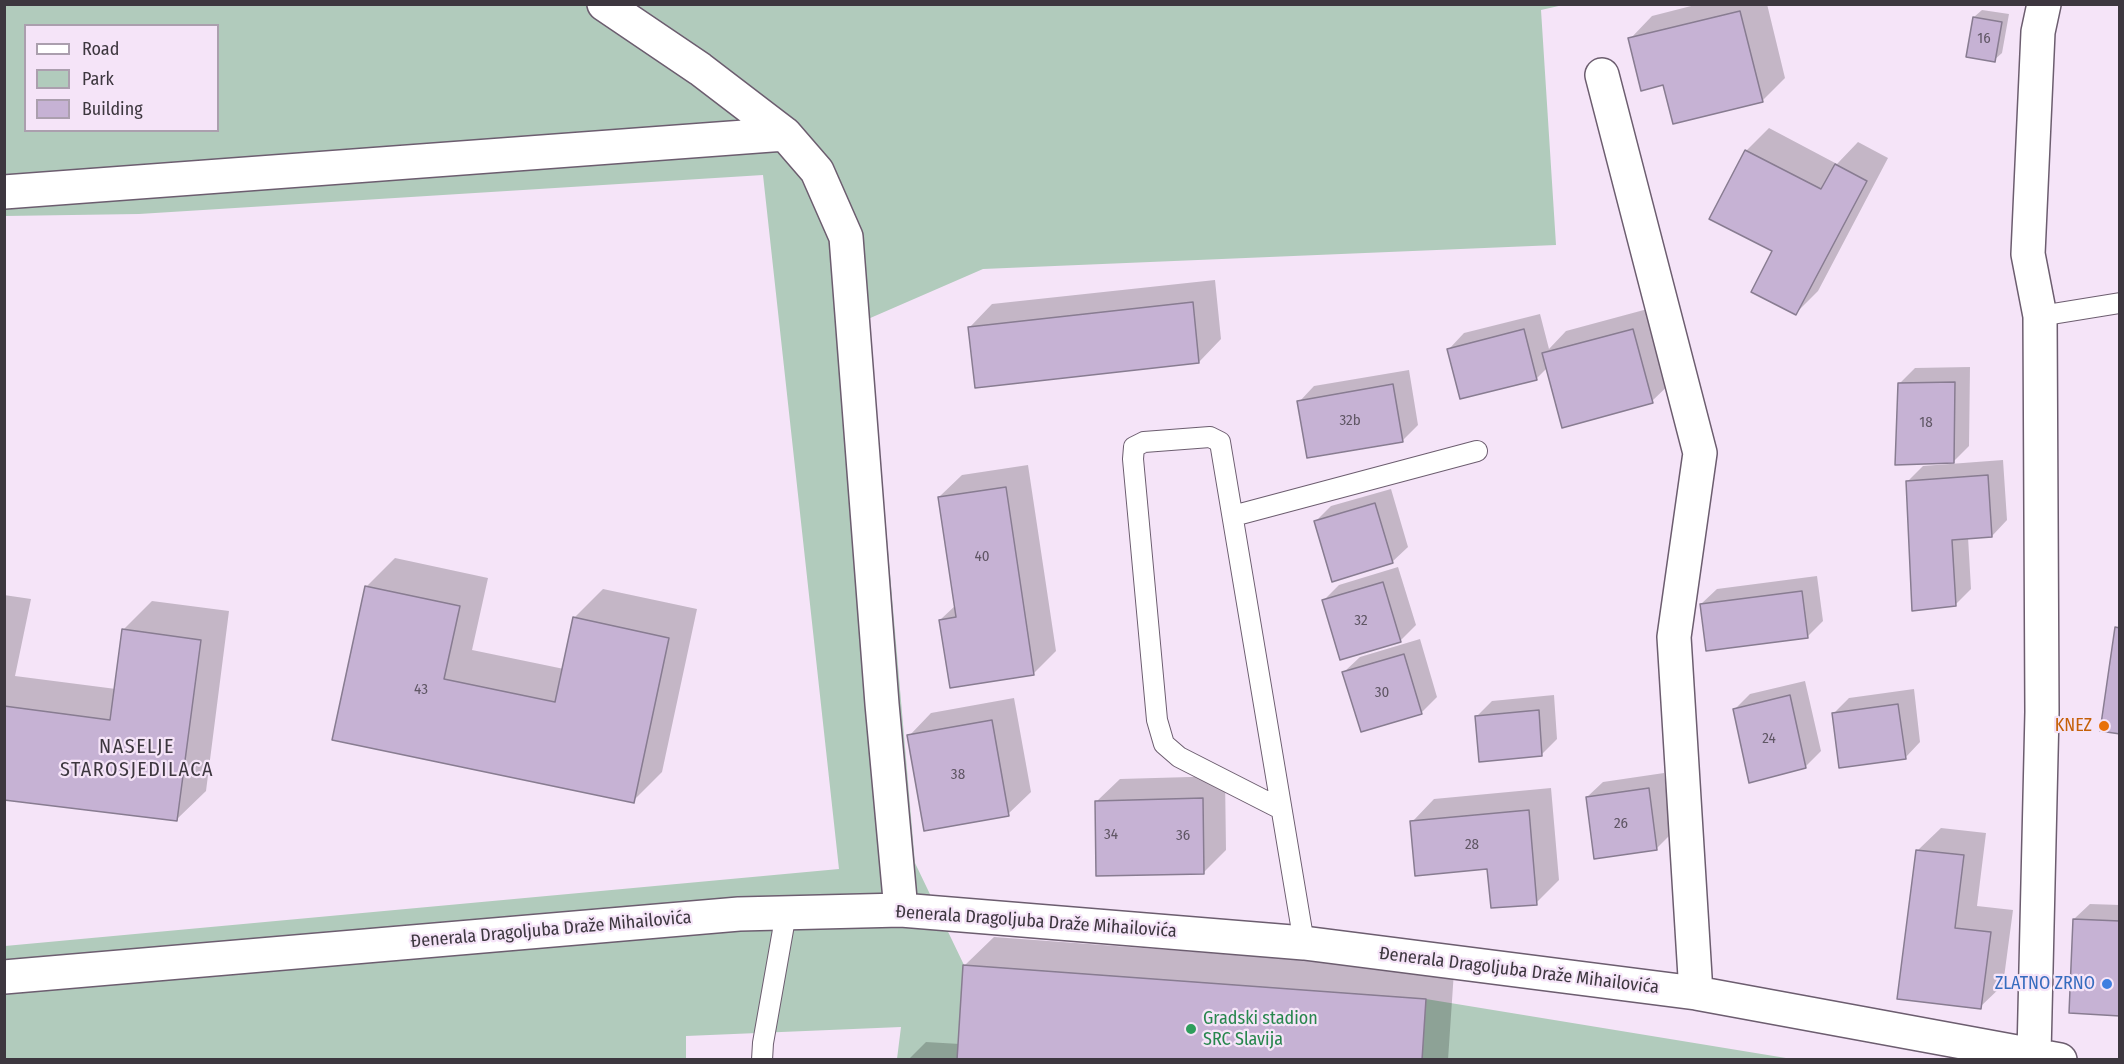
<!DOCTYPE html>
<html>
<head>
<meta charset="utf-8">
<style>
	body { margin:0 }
	#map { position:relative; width:2124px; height:1064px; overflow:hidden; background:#f5e4f8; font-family:"Fira Sans Condensed",sans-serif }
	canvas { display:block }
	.frame { position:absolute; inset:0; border:6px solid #3d373f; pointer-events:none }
	.legend { position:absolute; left:24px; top:24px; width:195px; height:108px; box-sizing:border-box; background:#f5e4f8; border:2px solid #ab9fae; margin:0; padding:8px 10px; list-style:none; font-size:18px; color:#3d373f }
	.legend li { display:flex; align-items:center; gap:12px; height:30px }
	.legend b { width:30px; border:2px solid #ab9fae }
</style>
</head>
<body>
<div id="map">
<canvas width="2124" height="1064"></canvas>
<div class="frame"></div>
<ul class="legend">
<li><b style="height:8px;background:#fff"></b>Road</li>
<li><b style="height:16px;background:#b1cbbc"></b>Park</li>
<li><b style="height:16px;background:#c6b2d4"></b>Building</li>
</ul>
</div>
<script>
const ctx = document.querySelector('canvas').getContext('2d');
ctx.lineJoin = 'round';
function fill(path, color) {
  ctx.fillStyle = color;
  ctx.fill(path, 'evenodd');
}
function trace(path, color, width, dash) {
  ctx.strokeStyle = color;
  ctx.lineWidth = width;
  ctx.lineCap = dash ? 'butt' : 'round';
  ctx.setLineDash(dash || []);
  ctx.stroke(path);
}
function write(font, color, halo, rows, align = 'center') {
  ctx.font = font + ' "Fira Sans Condensed",sans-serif';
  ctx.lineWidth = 4.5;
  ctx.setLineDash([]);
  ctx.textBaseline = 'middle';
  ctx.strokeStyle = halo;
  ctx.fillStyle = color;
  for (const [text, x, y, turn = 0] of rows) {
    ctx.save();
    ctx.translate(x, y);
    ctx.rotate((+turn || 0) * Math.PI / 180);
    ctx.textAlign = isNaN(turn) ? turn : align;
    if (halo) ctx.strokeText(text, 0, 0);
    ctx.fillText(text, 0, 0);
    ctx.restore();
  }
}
const green = new Path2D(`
	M5,5h1558l-22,5 15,235 -573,24 -115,50 47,544 49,102 462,34 366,60h-895l4,-32 -215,9v24h-681v-114l834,-77 -76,-694 -624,39 -134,2zM26,26h192v104h-192z`);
const shadow = new Path2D(`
	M1699,4h68l18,74 -23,23 -98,-18 -34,-44 22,-23z
	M1982,10l27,4 -7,39 -8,7 -20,-43z
	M1769,128l68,36 21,-22 30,16 -70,133 -23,23 -21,-63 -63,-33 35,-67z
	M1215,280l6,59 -22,23 -229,-35 22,-23z
	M1655,307l20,72 -23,22 -105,-33 -10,10 -76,19 -12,-48 15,-16 76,-19 9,35 17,-18z
	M1970,367l-1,79 -17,17 -52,-80 15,-15z
	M1409,370l9,55 -15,15 -104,-38 15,-16z
	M2003,460l4,60 -15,16 -24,1 3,52 -16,16 -48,-123 16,-16z
	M1028,465l28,186 -22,22 -94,-53 16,-15 -17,-108 23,-22z
	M1391,489l17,58 -16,15 -77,-40 16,-16z
	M395,558l93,20 -16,72 92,19 10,-51 29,-29 94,20 -35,163 -29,29 -299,-62 32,-152z
	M1398,567l18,58 -16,16 -77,-40 16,-16z
	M1817,576l6,45 -16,16 -106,-33 16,-15z
	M4,595l27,4 -16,77 101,13 7,-59 29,-29 77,10 -23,180 -29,28 -173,-20z
	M1420,639l17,58 -16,16 -77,-41 16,-15z
	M1805,681l16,70 -15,15 -72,-56 16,-16z
	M1914,689l6,53 -15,16 -71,-45 15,-15z
	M1554,695l3,44 -15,15 -65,-38 15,-15z
	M1014,698l17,94 -23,22 -99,-78 22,-23z
	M1664,773l8,60 -16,16 -69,-52 16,-15z
	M1225,776l1,74 -23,23 -106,-72 23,-22z
	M1551,788l8,92 -23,23 -48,-36 -76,-45 22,-23z
	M1941,828l45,5 -9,73 36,4 -10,75 -23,22 -62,-157z
	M2090,904l30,1v110l-46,-96z
	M994,937l460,34 -6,89h-540l18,-18 34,2 5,-79z`);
const building = new Path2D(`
	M1740,11l23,91 -90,22 -10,-39 -22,6 -13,-53z
	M1973,17l29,5 -7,40 -29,-5z
	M1745,150l76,39 14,-25 32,17 -71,134 -45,-23 21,-41 -63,-32z
	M1193,302l6,61 -224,25 -7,-61z
	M1524,329l13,51 -77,19 -13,-50z
	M1633,329l20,74 -91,25 -20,-75z
	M1955,382l-1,81 -59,2 3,-82z
	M1393,384l10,58 -96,16 -10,-57z
	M1988,475l4,62 -40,3 4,66 -44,5 -6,-130z
	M1006,487l28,188 -84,13 -11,-68 17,-3 -18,-120z
	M1375,503l18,60 -61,19 -18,-61z
	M1383,582l18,60 -61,18 -18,-60z
	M365,586l95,20 -16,73 111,23 18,-85 96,21 -35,165 -302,-63z
	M1802,591l6,47 -102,13 -6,-47z
	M2115,627l5,1v106l-20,-3z
	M122,629l79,11 -24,181 -173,-21v-94l106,14z
	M1404,654l18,60 -61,18 -19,-60z
	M1790,695l16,73 -57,15 -16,-74z
	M1898,704l8,55 -67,9 -7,-55z
	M1539,710l3,46 -63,6 -4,-46z
	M992,720l17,96 -85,15 -17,-96z
	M1649,788l8,62 -63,9 -8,-62z
	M1203,798l1,76 -108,2 -1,-75z
	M1529,810l8,95 -46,3 -4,-39 -72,7 -5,-55z
	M1916,850l48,5 -9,73 36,4 -10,77 -84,-10z
	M2073,919l47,2v95l-51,-3z
	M963,965l463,34 -4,61h-465z`);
const service = new Path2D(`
	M2040,316l80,-13
	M1233,516l244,-65
	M1281,809l-102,-52 -15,-13 -7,-24 -24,-261 1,-12 10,-5 66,-5 10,5 84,501
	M762,1060l1,-17 23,-130`);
const minor = new Path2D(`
	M604,4l96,65 85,65
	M1602,75l98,378 -26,184 22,356
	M4,192l781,-58 32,37 29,66 36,467 19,206
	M4,977l735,-63 162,-4 403,33 392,50 364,67
	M2034,1054l8,-342 -2,-396 -12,-62 10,-222 6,-28`);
const markers = [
	[2104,726,6,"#e8710a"],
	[2107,984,6,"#3f7fe0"],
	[1191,1029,6,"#2e9e5b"]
];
const numberNames = [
	["16",1984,39],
	["32b",1350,421],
	["18",1926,423],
	["40",982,557],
	["32",1361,621],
	["43",421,690],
	["30",1382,693],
	["24",1769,739],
	["38",958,775],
	["26",1621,824],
	["34",1111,835],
	["36",1183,836],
	["28",1472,845]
];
const foodNames = [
	["KNEZ",2092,726]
];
const streetNames = [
	["Đenerala Dragoljuba Draže Mihailovića",1036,922,4],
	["Đenerala Dragoljuba Draže Mihailovića",551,930,-5],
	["Đenerala Dragoljuba Draže Mihailovića",1519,971,7]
];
const shopNames = [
	["ZLATNO ZRNO",2095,984]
];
const leisureNames = [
	["Gradski stadion",1203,1019],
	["SRC Slavija",1203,1040]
];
const neighbourhoodNames = [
	["NASELJE",137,747],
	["STAROSJEDILACA",137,770]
];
fill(green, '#b1cbbc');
fill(shadow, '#0003');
fill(building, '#c6b2d4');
trace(building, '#887c91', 1.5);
trace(service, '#6c5d6f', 22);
trace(minor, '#6c5d6f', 36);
trace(service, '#fff', 20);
trace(minor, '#fff', 33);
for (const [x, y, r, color] of markers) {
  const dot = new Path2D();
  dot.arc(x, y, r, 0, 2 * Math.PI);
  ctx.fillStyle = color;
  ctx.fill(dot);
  trace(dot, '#f5e4f8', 2);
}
write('15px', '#5f5664', null, numberNames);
write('18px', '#c56008', '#f5e4f8', foodNames, 'right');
write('18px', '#3d373f', '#f5e4f8', streetNames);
write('18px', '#366cbe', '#f5e4f8', shopNames, 'right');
write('18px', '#27864d', '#f5e4f8', leisureNames, 'left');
ctx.letterSpacing = '1.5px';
write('20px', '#3d373f', '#f5e4f8', neighbourhoodNames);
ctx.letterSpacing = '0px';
</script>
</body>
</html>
